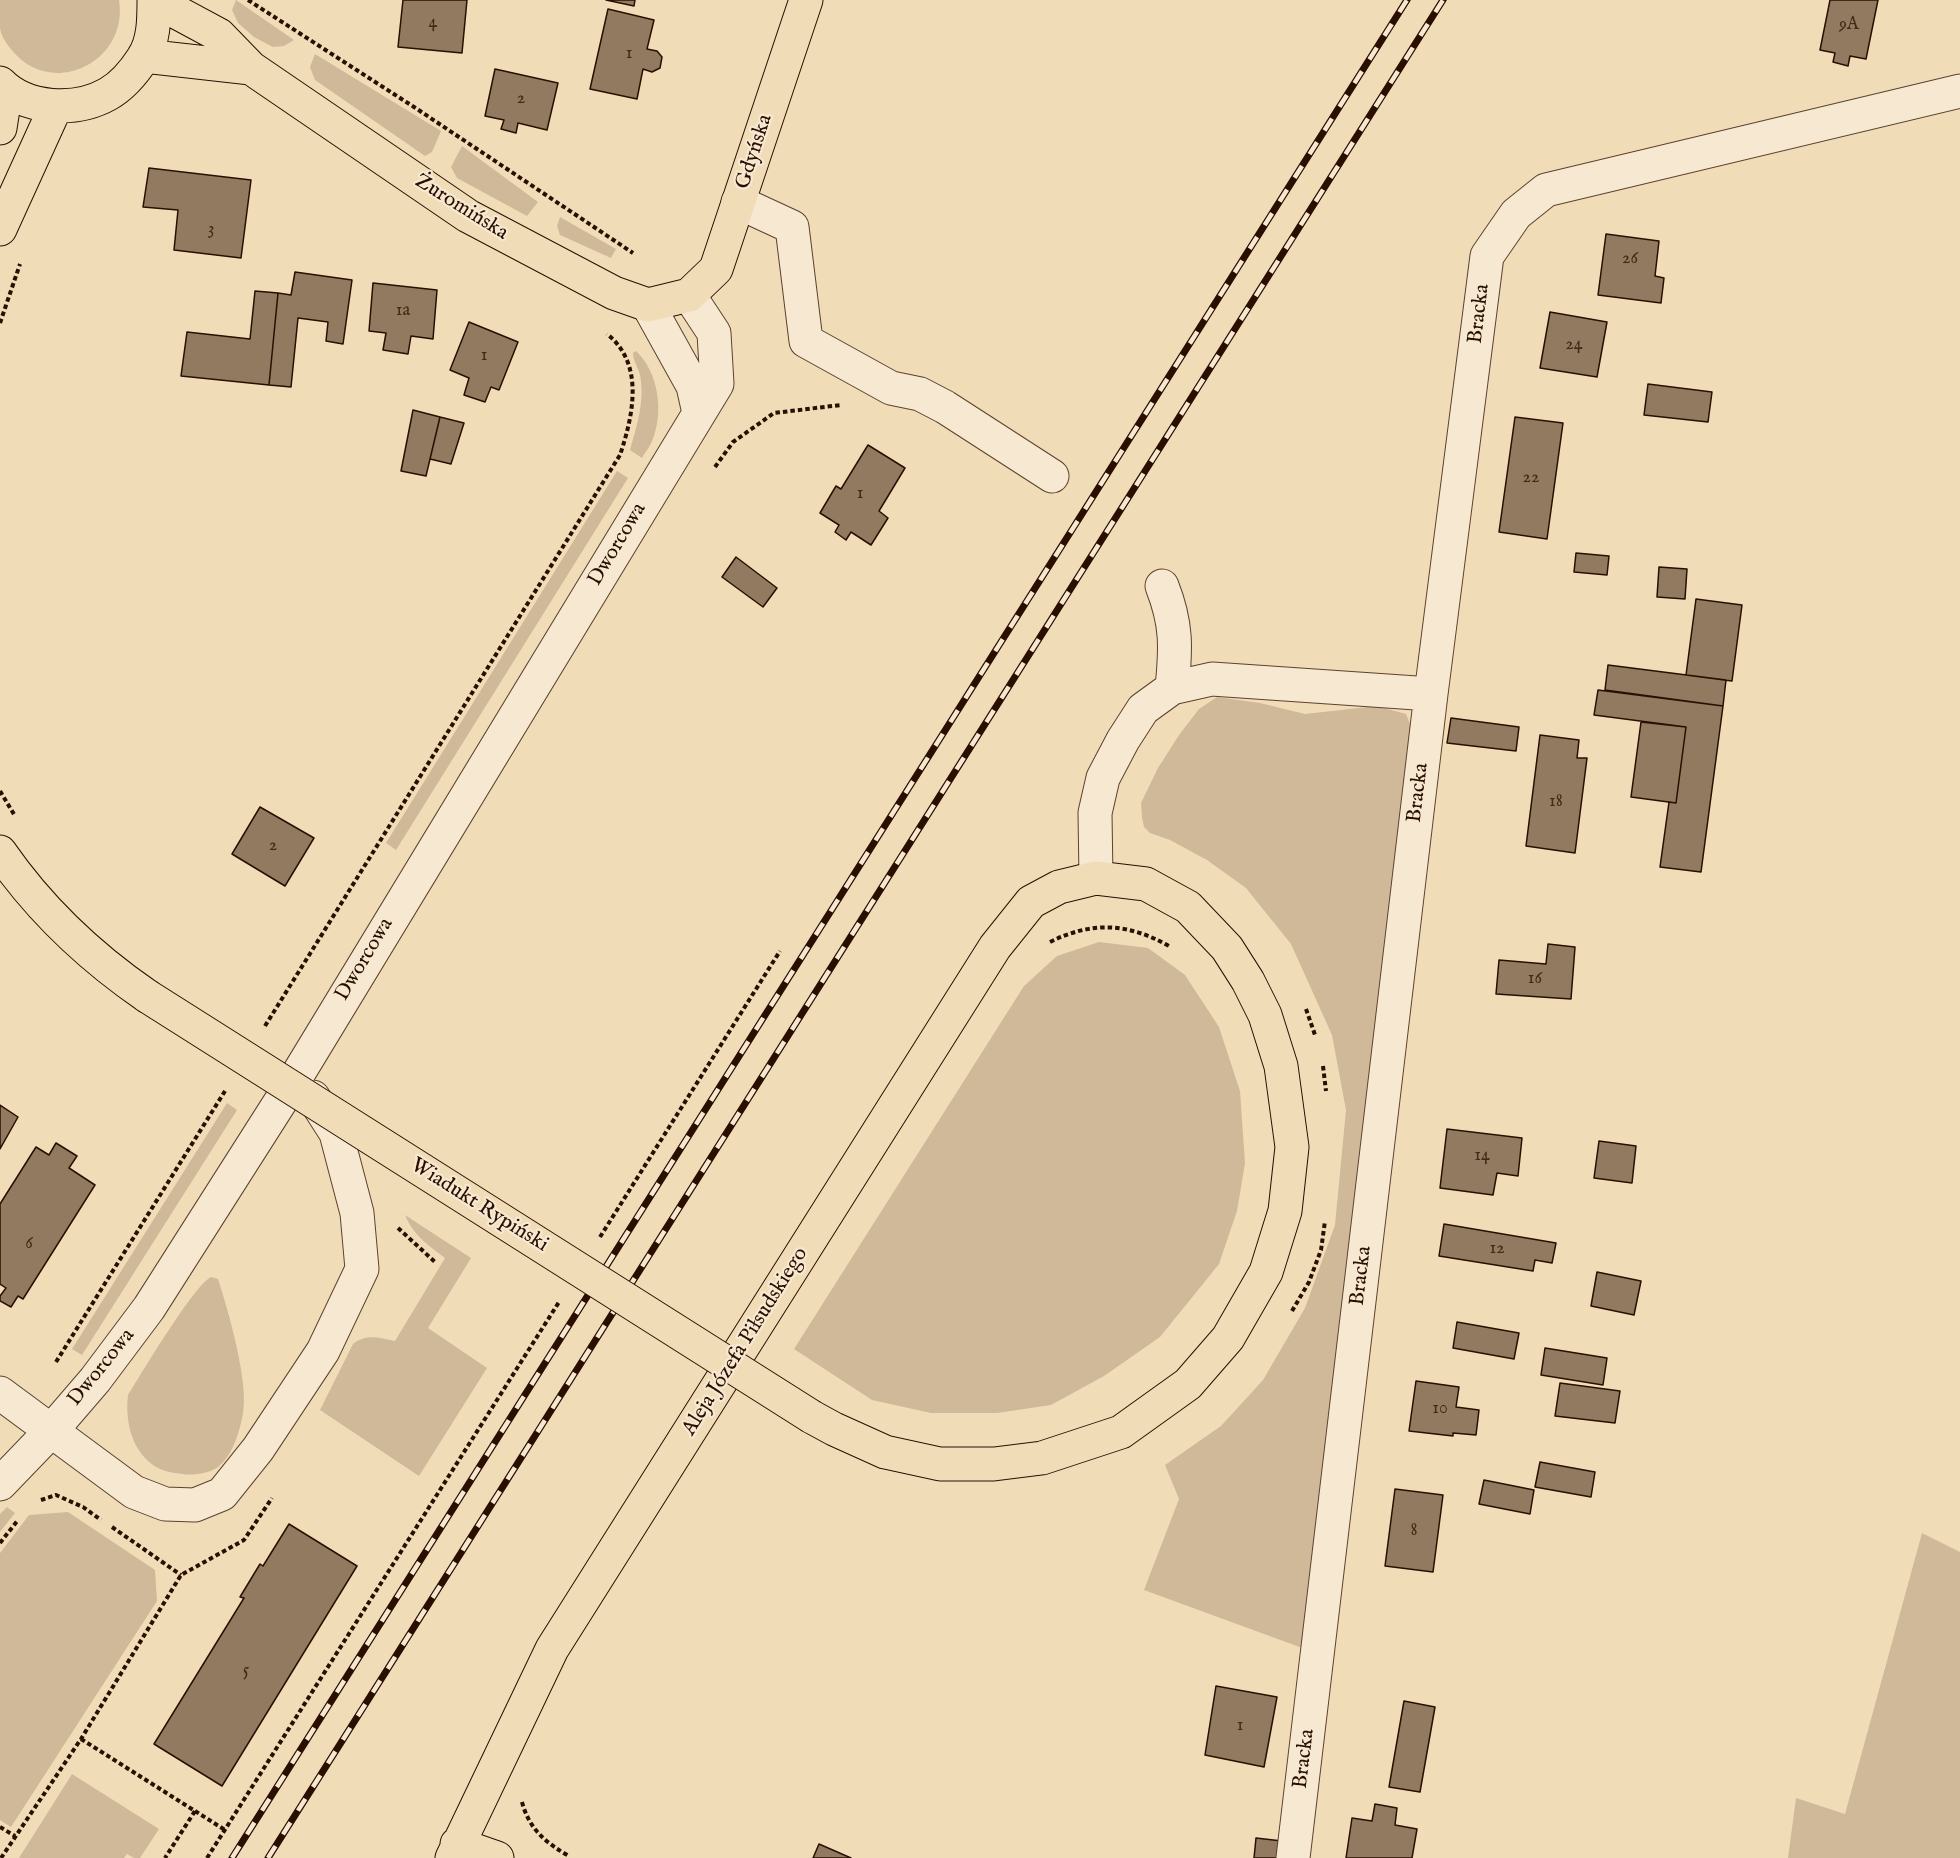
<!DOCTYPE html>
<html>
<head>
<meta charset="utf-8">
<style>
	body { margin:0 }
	canvas { display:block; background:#f1dcb8 }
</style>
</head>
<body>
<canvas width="1960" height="1858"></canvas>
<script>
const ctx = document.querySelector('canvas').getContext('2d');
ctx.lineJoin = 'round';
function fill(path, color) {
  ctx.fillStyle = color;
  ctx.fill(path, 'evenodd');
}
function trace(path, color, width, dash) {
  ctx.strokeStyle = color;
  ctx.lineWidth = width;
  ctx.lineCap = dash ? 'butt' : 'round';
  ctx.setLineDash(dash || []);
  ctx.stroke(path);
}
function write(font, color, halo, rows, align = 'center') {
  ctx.font = font + ' "IM FELL English",serif';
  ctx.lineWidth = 4.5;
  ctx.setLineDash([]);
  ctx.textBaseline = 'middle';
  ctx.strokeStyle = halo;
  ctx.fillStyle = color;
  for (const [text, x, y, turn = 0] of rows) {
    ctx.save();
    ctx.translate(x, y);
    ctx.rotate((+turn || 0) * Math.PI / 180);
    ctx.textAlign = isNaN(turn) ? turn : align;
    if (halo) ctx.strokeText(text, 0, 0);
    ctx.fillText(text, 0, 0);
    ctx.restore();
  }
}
const green = new Path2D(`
	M0,0h119c10,63 -69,100 -108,49 -5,-6 -10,-13 -11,-21 0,-9 0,-19 0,-28z
	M236,0l58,40 -10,6 -11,1 -19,-10 -16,-14 -6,-13z
	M315,54l126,77 -9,21 -7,4 -110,-76 -5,-13z
	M462,146l76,56 -11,14 -70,-38 -6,-11z
	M560,217l56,32 -5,9 -51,-23 -3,-9z
	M636,351c23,21 28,63 16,90 -2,6 -7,11 -10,17l-12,-8c7,-25 15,-49 10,-75 -2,-8 -7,-14 -7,-22z
	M617,471l11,7 -232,372 -10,-7z
	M1217,697l43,6 45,11 72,-8 29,8 8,20 -109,915 -161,-59 35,-91 -14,-34 56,-39 42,-46 42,-72 30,-83 11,-115 -14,-75 -41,-91 -45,-56 -39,-28 -37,-20 -20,-7 -6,-6 -2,-10 -1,-14 17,-35 21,-33 20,-26z
	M1099,942l49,6 37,27 34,52 21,64 5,72 -8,48 -18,53 -59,73 -56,39 -53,29 -54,8h-66l-59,-13 -78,-51 230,-363 33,-30z
	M227,1103l10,7 -155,245 -10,-6z
	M405,1215l66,43 -43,70 59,40 -68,108 -99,-66 33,-66c14,-11 26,-6 42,-3l50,-83c-17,-13 -31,-22 -40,-43z
	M211,1277l7,2c10,30 31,104 25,134 -3,18 -10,42 -25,54 -8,6 -25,9 -35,7 -10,-1 -22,-3 -30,-9 -22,-16 -28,-45 -25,-70 14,-22 66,-110 83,-118z
	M7,1507l8,6 -15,19v-18z
	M68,1512l87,58 2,31 -146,226 -11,-7v-267l29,-38z
	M1922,1533l38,19v306h-172l8,-60 49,16z
	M72,1774l87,55 -19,29h-6l-7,-4 -3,4h-105z`);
const building = new Path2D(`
	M403,0h64l-5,53 -64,-6z
	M606,0h29l-1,6z
	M1830,0h48l-12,59 -16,-3 -2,10 -15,-4 2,-9 -15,-3z
	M608,9l46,11 -7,29 10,2 5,6 -2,11 -8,4 -9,-3 -6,30 -47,-10z
	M495,69l63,14 -11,47 -29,-7 -2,10 -15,-4 3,-9 -19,-4z
	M149,168l102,12 -10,78 -67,-8 4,-40 -35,-3z
	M1606,234l53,7 -4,35 9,2 -3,25 -63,-8z
	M295,272l57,8 -9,64 -17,-3 2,-19 -30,-4 -7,69 -22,-2 9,-92 13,2z
	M373,283l64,7 -4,49 -22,-3 -3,18 -25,-4 3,-17 -17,-2z
	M255,291l23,2 -9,92 -88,-9 6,-44 63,7z
	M1550,312l57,10 -10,55 -57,-9z
	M469,322l49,20 -19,48 -8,-3 -6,15 -21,-7 5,-17 -19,-8z
	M1648,384l64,8 -4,30 -64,-7z
	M413,410l27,7 -14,59 -25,-5z
	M440,417l24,6 -13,41 -21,-5z
	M1515,417l48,6 -16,116 -48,-7z
	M868,445l37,23 -26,43 9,7 -17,27 -20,-13 -5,8 -11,-8 4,-7 -19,-12 16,-27 5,3z
	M1576,553l33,3 -2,19 -33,-3z
	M736,557l41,31 -14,19 -41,-30z
	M1659,567l28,2 -2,30 -28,-2z
	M1696,599l46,6 -10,76 -46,-6z
	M1608,665l118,15 -3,26 -118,-16z
	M1598,690l125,16 -22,166 -41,-5 9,-65 7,1 10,-76 -92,-12z
	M1451,718l68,9 -3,24 -69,-8z
	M1641,722l45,5 -10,76 -45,-6z
	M1540,735l39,5 -2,18h10l-12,95 -49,-7z
	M260,807l54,31 -29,48 -53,-32z
	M1548,944l27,3 -4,52 -75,-5 3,-34 47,4z
	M0,1105l18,12 -18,32z
	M1447,1129l75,9 -4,38 -21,-3 -4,22 -53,-7z
	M1599,1141l37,5 -4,37 -38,-5z
	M56,1143l21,13 -8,12 26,17 -72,114 -5,-3 -7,11 -11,-6v-5l6,-8 -6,-4v-80l36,-57 13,8z
	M1444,1224l112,19 -4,20 -17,-3 -2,11 -94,-15z
	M1597,1272l44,9 -7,34 -43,-9z
	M1457,1322l62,11 -5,26 -61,-11z
	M1545,1348l62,10 -4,27 -62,-10z
	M1416,1381l43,6 -3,20 23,3 -3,25 -23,-2v3l-44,-5z
	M1560,1383l60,8 -5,32 -60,-7z
	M1540,1462l55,10 -4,25 -56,-10z
	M1484,1480l50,10 -4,24 -51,-10z
	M1395,1489l48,6 -10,77 -48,-6z
	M289,1524l68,42 -135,220 -68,-42 90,-146 -4,-1 20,-33 3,2z
	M1216,1686l61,11 -13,70 -59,-12z
	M1404,1701l31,6 -15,85 -31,-5z
	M1375,1804l22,4 -2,17 22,4 -5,29h-66l6,-40 20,3z
	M1256,1838l26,3 -2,17h-26z
	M819,1844l32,14h-38z`);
const path = new Path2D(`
	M248,0l166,107 219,146
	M0,323l20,-59
	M715,467l18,-25 41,-29 67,-8
	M0,791l15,25
	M1050,942c42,-21 78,-19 119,4
	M1306,1009l9,26
	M265,1026l355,-571c13,-39 25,-91 -13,-121
	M1323,1066l3,25
	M398,1228l37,34
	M600,1237l180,-286
	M1292,1311l17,-29 12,-32 4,-29
	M56,1362l169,-271
	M41,1500l15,-5 27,12 18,13
	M112,1527l69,48
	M0,1543l18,-23
	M81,1739l114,72 -30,47
	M522,1802c7,27 24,41 47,54
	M195,1811l30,19
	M0,1827l15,9
	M1,1858l80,-119 100,-164 63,-35 28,-42
	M207,1858l352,-556`);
const minor = new Path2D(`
	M738,202l54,25 14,114 85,47 29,6 25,13 107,69
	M648,305l45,81 6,27
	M1162,586c15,38 14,62 10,102
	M1096,878l-1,-65 8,-35 20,-38 20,-31 29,-21 40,-9 219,15
	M0,1393l134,99 31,12 30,1 27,-11 36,-45 65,-98 39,-82 -5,-56 -21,-80 -23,-36
	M0,1484l52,-54 43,-50 54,-72 149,-234 419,-690 -3,-51 -25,-38
	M1293,1858l138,-1164 56,-438 29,-42 30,-24 414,-99`);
const major = new Path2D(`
	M154,0l65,35 32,33 217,148 146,77 34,12 41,-10 27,-26 90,-269
	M144,56l107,12
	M0,83c26,27 76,29 108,11 14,-8 26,-22 35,-36 11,-17 11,-38 11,-58
	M0,128l6,-38
	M0,229l56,-123
	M0,852c40,58 89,104 147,144
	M457,1844l40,14
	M452,1858l100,-209 443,-702 36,-45 28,-15 37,-9 50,6 42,23 39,41 21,33 17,34 16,51 11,81 -7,64 -19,61 -38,66 -40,46 -67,48 -79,26 -48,6h-54l-55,-12 -51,-23 -22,-12`);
const rail = new Path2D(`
	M232,1858l1175,-1858
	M268,1858l1175,-1858`);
const majorBridge = new Path2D(`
	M147,996l665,421`);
const numberNames = [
	["4",433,23],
	["9A",1849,25],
	["1",629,54],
	["2",521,99],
	["3",211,230],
	["26",1630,259],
	["1a",403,311],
	["24",1574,345],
	["1",484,356],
	["22",1531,478],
	["1",860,494],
	["18",1556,802],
	["2",273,846],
	["16",1535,979],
	["14",1482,1156],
	["6",29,1244],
	["12",1497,1249],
	["10",1440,1409],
	["8",1414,1531],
	["5",246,1671],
	["1",1240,1726]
];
const streetNames = [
	["Gdyńska",755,152,-72],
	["Żuromińska",461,208,32],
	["Bracka",1480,314,-83],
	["Dworcowa",618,545,-59],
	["Bracka",1419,793,-83],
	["Dworcowa",365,960,-59],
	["Wiadukt Rypiński",479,1206,32],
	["Bracka",1362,1276,-83],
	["Aleja Józefa Piłsudskiego",746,1342,-58],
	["Dworcowa",102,1368,-51],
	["Bracka",1305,1759,-83]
];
fill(green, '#cfb999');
fill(building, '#917a60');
trace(building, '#2a0f00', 1.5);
trace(minor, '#5c422e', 35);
trace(major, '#2a0f00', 35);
trace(path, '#2a0f00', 4, [4.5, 3]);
trace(minor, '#f6e8d1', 33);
trace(major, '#f1dcb8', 33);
trace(rail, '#2a0f00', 7);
trace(rail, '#f6e8d1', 4.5, [14]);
trace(majorBridge, '#2a0f00', 35, []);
trace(majorBridge, '#f1dcb8', 33);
write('18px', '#442a18', null, numberNames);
write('21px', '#2a0f00', '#f6e8d1', streetNames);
</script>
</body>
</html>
